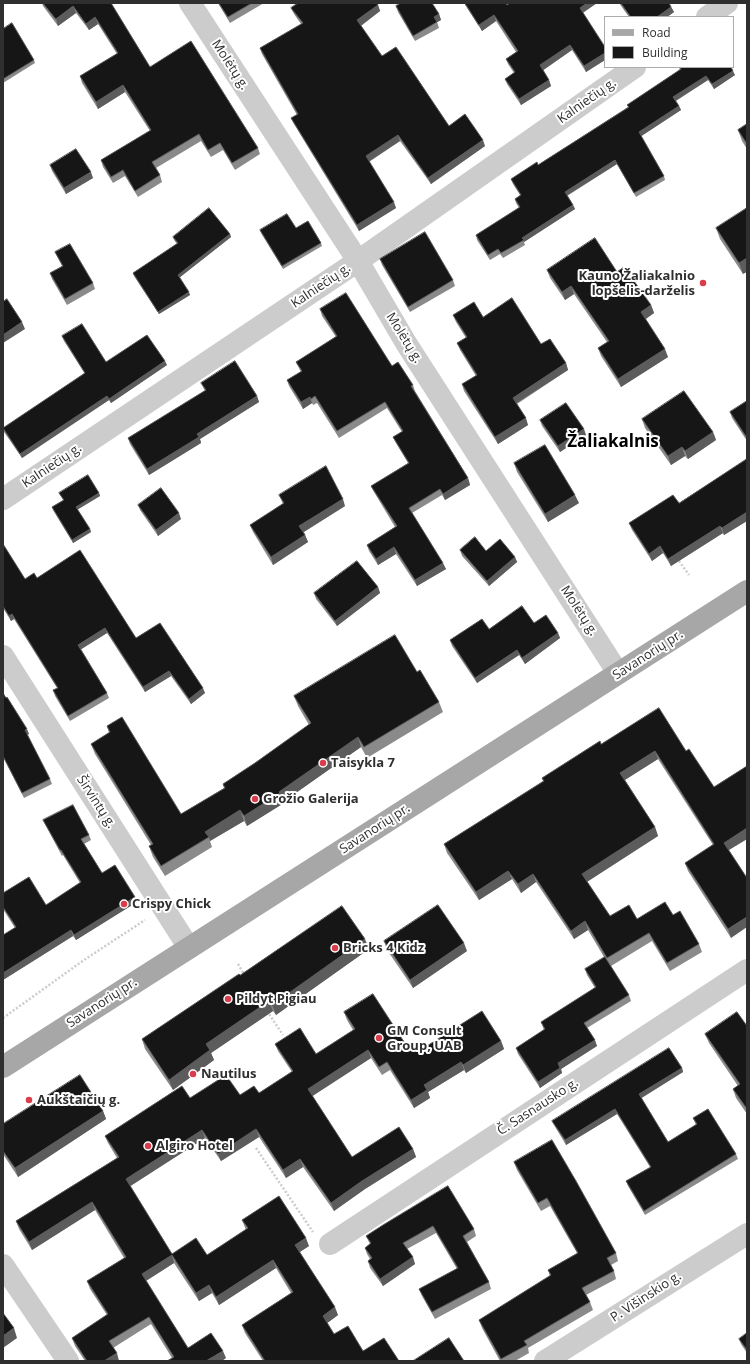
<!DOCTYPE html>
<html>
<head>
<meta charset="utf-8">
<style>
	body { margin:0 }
	#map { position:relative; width:750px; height:1364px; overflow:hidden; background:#fff; font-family:"Open Sans",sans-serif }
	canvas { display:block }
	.frame { position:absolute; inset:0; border:4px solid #2f2f2f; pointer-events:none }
	.legend { position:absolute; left:604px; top:16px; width:130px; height:52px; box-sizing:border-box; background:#fff; border:1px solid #acacac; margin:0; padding:5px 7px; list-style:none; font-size:12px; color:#2f2f2f }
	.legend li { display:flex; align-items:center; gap:8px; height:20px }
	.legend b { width:20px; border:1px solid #acacac }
</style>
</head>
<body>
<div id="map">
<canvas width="750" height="1364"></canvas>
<div class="frame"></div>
<ul class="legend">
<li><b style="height:5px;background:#a7a7a7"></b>Road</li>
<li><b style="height:11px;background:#161616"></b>Building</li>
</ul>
</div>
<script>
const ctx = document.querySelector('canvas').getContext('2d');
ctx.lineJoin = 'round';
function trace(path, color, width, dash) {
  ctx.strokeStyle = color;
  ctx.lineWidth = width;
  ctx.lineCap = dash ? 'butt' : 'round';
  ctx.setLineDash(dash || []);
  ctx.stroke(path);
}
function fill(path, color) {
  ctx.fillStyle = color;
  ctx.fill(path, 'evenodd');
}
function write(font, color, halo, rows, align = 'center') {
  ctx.font = font + ' "Open Sans",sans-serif';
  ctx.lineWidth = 4;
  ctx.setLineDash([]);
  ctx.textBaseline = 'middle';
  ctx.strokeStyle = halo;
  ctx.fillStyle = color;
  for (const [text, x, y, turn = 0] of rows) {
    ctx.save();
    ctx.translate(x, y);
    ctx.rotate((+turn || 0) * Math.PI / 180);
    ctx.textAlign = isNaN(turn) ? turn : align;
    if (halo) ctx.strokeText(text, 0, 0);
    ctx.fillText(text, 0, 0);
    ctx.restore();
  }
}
const path = new Path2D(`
	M679,561l10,14
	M238,964l7,12
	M267,1011l16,24
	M3,1018l81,-58 61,-40
	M256,1148l57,84`);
const minor = new Path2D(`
	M190,3l168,258 48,82 212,330
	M707,17l20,-14
	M3,499l355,-238 277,-194
	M3,656l186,292
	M330,1244l417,-274
	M3,1265l65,96
	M545,1361l202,-127`);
const major = new Path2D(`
	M3,1067l744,-476`);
const wall = new Path2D(`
	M42,3h69l39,64 108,81 2,6 -25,16 -12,-20 -12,7 -10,-16 -45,27 4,7 2,7 -24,15 -13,-21 -12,7 -10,-16 -2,-7 49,-29 -25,-39 -27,17 -16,-26 -2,-7 37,-22 -19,-30 -9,6 -13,-17 -18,13 -15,-20z
	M218,3h46l-34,20z
	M464,3h42l1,2 3,-2h87l-14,10 22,34v13l-19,12 -14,-22 -29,20 6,10 2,6 -30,19 -14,-21 -2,-5 9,-6 -6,-9 -2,-5 10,-7 -20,-31 -14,10z
	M619,3h50l5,9 -7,5h-38z
	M378,5l2,6 -19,15 21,30 67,70 36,20 -54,38 -31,-43 -31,21 27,46 -37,23 -65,-107 -3,-6 6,-3 -35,-61 -2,-6 41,-24 -7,-10 -3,-6z
	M396,6l43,8 2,6 -4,2 2,6 -24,13 -17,-29z
	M3,29l31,31 1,3 -32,20z
	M679,67l56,8 -21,14 -6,-9 -32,21 3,5 2,4 -40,26 23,40 1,4 -29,17 -19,-33 -50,32 6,9 2,4 -51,33 1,3 -22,13 -3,-4 -10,6 -13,-20 -1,-5 43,-27 -3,-5 -1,-4 5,-4 -7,-11 -2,-5 27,-14 90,-58 -1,-2 53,-35z
	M747,124v25l-5,-8 -4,-11z
	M50,165l43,13 -27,16 -14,-23z
	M747,208l-4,66 -23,-35 -4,-11z
	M260,230l61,13 1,3 -39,23 -22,-36z
	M230,234l1,3 -51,40 10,18 -31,19 -25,-38 -1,-3 44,-29 -3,-4 -1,-3z
	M55,252l38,31 2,6 -28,16 -15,-26 -2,-6 12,-7z
	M380,259l73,21 2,6 -45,26 -28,-47z
	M547,270l70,2 34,33 3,8 -8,6 22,38 -47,30 -20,-31 -3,-8 9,-6 -33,-48 -9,6 -15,-22z
	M320,309l72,57 21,19 2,6 53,87 2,7 -25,15 -3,-5 -30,18 34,56 -29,17 -21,-32 -18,11 -9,-14 -2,-6 28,-18 -21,-35 -3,-6 37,-23 -12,-20 -3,-6 9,-5 -15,-24 -48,30 -22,-35 -4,2 -1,-2 -9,6 -14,-23 -2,-6 14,-8 -5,-10 40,-25 -14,-21z
	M453,315l30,2 58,27 25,19 2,7 -51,34 11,21 -30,19 -34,-53 -2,-7 14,-8 -16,-26 -3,-7 9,-5 -10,-16z
	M62,336l44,26 61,3 -56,38 -2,-3 -87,58 -18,-26 -1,-4 82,-54 -21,-33z
	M201,383l56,13 2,6 -59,37 1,4 -52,32 -19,-31 -2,-6 77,-47z
	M747,401v40l-15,-23 -2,-6z
	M642,419l71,13 3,8 -28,19 -3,-3 -14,9 -26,-37z
	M540,420l46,15 -26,17 -18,-26z
	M747,459v62l-23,14 -1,-2 -52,33 -8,-13 -11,8 -20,-31 -3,-7 50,-20z
	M514,463l65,40 -31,19 -31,-50z
	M59,493h40l1,3 -23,13 13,20 1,3 -18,11 -20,-33 -1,-3 11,-7z
	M279,495l66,11 -41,26 4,10 -35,23 -20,-33 -3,-7 33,-21z
	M138,505l43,14 -23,17 -18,-26z
	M3,544l22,35 12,-1 99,60 69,55 -14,11 -20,-28 -26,16 -38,-59 -26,16 26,44 2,5 -39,23 -15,-25 -2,-6 4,-2 -43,-69 -3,2 -8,-13z
	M460,550l26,1 29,6 2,5 -28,24 -27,-30z
	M378,587l2,6 -43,33 -21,-27 -2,-6z
	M534,623l24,10 2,5 -35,26 -6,-9 -42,28 -25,-37 -2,-6 39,-11z
	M417,672l22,30 4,10 -76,46 -6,-11 -78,55 1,1 -37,23 -3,-5 -34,20 2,6 -47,29 -12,-19 -4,-11 2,-1 -56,-91 -4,-10 18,-11 -2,-7 74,88 43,-26 -1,-4 32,-21 54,-38 -11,-19 -4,-10z
	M3,693l26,41 -2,1 23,44 2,5 -28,14 -21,-41z
	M601,744l85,7 28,36 33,-21v73l-18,11 2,88 -43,-67 -3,-8 28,-18 -55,-86 -33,21 30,47 3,9 -71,46 23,34 27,3 36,-4 26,29 3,8 -32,19 -18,-30 -41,25 18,29 2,6 -44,27 10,18 -36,23 1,4 -22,15 -22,-34 -2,-6 28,-18 -3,-8 54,-34 -8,-13 -2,-6 19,-12 -16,-27 -14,9 -38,-57 -15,11 -9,-14 -33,21 -32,-47 -3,-9 99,-63 -1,-3z
	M43,820l46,15 2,5 -7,4 18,29 33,24 2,5 -61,38 -3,-4 -70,44v-45l12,-7 -12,-19v-16l43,12 34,-22 -17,-28 -1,1 -16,-30z
	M384,941l83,10 -54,37 -26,-38z
	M369,949l-93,66 -3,-4 -62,42 3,7 -41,30 -28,-41 -3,-10 98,-64z
	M344,1012l64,36 11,3 82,-10 3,8 -38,24 -2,-3 -36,22 2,6 -16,10 -24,-38 -8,5 -11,-17 -59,38 40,61 61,-8 3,8 -51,32 -31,22 -31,-44 -17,11 -27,-41 -38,24 -16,-23 -75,48 42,68 35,1 39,-25 -4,-10 67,26 -9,6 38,63 -11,8 7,11 29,17 36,10h-136l-18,-28 -3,-8 49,-32 -15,-25 -57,37 -7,-12 -13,8 -25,-38 -28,18 42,67 38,10h-54l-21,-34 -38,24 6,13h-34l-10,-15 -3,-8 35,-23 -17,-26 -3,-8 37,-23 -29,-48 -63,40 -13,-21 -3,-8 101,-63 -9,-15 -3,-7 85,-38 69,-5 33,-21 -14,-21 -3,-7 41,10 37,-24 -6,-10z
	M747,1026v88l-11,-16 -3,-9 5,-3 -29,-43 -4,-9z
	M682,1068l1,4 -42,26 27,44 28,-17 -3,-7 43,36 2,5 -93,56 -17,-29 -2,-5 24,-14 -33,-53 -51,31 -12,-20 -2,-4z
	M103,1111l3,8 -88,58 -15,-23v-30z
	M514,1162l102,91 2,8 -7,4 3,6 2,8 -30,16 4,7 3,8 -65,38 1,5 -14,8h-15l-18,-33 -3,-8 71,-44 -2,-6 29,-17 -27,-47 -9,5 -24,-41z
	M448,1186l26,43 2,7 -9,6 22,40 2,7 -56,30 -13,-23 -3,-7 38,-20 -21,-36 -29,16 8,15 -32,22 -13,-18 -2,-7 2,-2 -3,-5 -2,-6 5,-4 -4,-8z
	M747,1333v20l-6,-9 -2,-5z`);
const shadedWall = new Path2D(`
	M587,3h10l-15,10 -2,-5z
	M378,5l2,6 -21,16 -2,-7z
	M73,6l3,7 -18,13 -2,-7z
	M671,7l3,5 -7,5h-10z
	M439,14l2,6 -5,3 -2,-6z
	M494,15l2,6 -14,10 -3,-6z
	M95,17l3,7 -9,6 -3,-6z
	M570,45l2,5 -30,21 -2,-6z
	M605,53v7l-19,12 -2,-6z
	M733,71l2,4 -21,14 -2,-5z
	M706,76l2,4 -33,21 -2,-4z
	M549,80l2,6 -30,19 -2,-6z
	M123,85l2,7 -27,17 -2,-7z
	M679,106l2,4 -41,27 -1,-5z
	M398,135l2,6 -32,21 -2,-6z
	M483,140l2,6 -54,38 -3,-6z
	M615,160l2,4 -51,32 -1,-4z
	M91,172l2,6 -27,16 -2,-6z
	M394,202l2,6 -37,23 -2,-6z
	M573,205l2,4 -51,33 -2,-4z
	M230,234l1,3 -52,41 -1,-3z
	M747,258v14l-4,2 -4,-11z
	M571,286l3,8 -9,6 -3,-8z
	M189,292l1,3 -31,19 -1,-2z
	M651,305l3,8 -10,7 -3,-8z
	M22,322l3,7 -22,14v-8z
	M665,349l3,8 -47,30 -3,-8z
	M165,361l2,4 -56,38 -2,-4z
	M566,363l2,7 -53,34 -2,-6z
	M107,396l2,4 -87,58 -2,-4z
	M257,396l2,6 -59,37 1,4 -52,32 -2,-6 50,-35z
	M310,397l2,6 -9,6 -2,-7z
	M526,418l2,7 -30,19 -3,-7z
	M584,429l2,6 -26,17 -2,-6z
	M713,432l3,8 -28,19 -3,-8z
	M682,447l3,9 -14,9 -3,-9z
	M468,478l2,7 -25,15 -2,-6z
	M99,493l1,3 -23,14 -1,-3z
	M575,495l4,8 -31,19 -3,-8z
	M343,499l2,7 -43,27 -3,-7z
	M747,512v9l-23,14 -2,-7z
	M179,513l2,6 -23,17 -2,-6z
	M720,526l3,7 -52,33 -3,-7z
	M90,529l1,3 -18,11 -1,-3z
	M305,535l3,7 -35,23 -2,-8z
	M660,546l3,7 -11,8 -3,-7z
	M394,547l2,7 -18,11 -2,-6z
	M515,557l2,5 -28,24 -2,-5z
	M443,563l3,6 -29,17 -2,-6z
	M378,587l2,6 -43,33 -2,-5z
	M12,614l2,5 -3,2 -2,-5z
	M105,628l2,5 -27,17 -2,-5z
	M558,633l2,5 -35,26 -3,-6z
	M517,650l2,5 -42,28 -2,-5z
	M169,671l2,5 -26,16 -2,-5z
	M203,688l2,5 -14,11 -2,-5z
	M27,729l2,5 -3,1 -1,-5z
	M358,737l3,10 -78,55 1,1 -37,23 -3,-10 35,-24z
	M655,751l3,8 -35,22 -3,-8z
	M240,810l4,11 -34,20 -1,-4 -4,-5z
	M655,827l3,9 -73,47 -3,-9z
	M747,828v11l-20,12 -3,-8z
	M508,871l4,8 -33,21 -3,-8z
	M533,874l3,8 -15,11 -3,-9z
	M135,897l2,5 -61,38 -2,-5z
	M747,917v10l-16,11 -3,-9z
	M585,921l3,9 -14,9 -3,-8z
	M71,930l2,6 -70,44v-7z
	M365,939l4,10 -93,66 -4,-10z
	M464,943l3,8 -54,37 -3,-8z
	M269,1001l4,10 -62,42 3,7 -41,30 -4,-10 37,-36z
	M595,1040l2,6 -36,23 1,4 -22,15 -2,-6 20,-19z
	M501,1041l3,8 -38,24 -3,-8z
	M368,1050l3,8 -60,39 -3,-8z
	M461,1062l3,8 -36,22 2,6 -16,10 -3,-8 13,-15z
	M682,1068l1,4 -43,27 -1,-5z
	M615,1109l2,5 -51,31 -1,-5z
	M103,1111l3,8 -88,58 -3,-9z
	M256,1129l3,8 -38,24 -3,-7z
	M202,1130l3,8 -76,49 -3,-8z
	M413,1149l3,8 -51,32 -31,22 -3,-8 31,-22z
	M300,1159l3,8 -17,11 -3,-8z
	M92,1202l3,8 -63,40 -3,-8z
	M306,1238l3,8 -11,7 -3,-8z
	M172,1255l2,8 -30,19 -2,-8z
	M413,1257l2,7 -32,22 -3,-7z
	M273,1260l3,8 -57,37 -3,-8z
	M209,1285l3,8 -13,8 -3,-8z
	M335,1307l3,8 -12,9 -3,-8z
	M14,1328l3,10 -14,10v-12z
	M223,1351l3,7 -4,3h-16z
	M117,1353l2,8h-15z`);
const building = new Path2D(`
	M43,3h68l39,64 41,-26 67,107 -26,15 -12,-20 -12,7 -9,-16 -47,28 8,13 -25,16 -12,-21 -12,7 -10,-17 50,-30 -28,-45 -27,17 -16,-26 38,-23 -23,-36 -9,7 -13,-18 -17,13z
	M219,3h33l-24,14z
	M298,3h79l1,2 -21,15 25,36 14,-9 53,79 16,-12 18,26 -55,38 -30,-43 -32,21 28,46 -37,23 -66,-107 7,-4 -38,-66 43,-25 -12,-15z
	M401,3h31l7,11 -5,3 3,5 -24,14 -17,-30z
	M465,3h41l1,2 3,-2h77l-7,5 25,39v6l-21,13 -14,-21 -30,20 9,15 -30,19 -14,-20 10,-7 -9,-13 12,-8 -24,-36 -15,10z
	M621,3h48l2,4 -14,10h-26z
	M12,23l22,37 -31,19v-50z
	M679,67h52l2,4 -21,13 -6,-8 -33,21 6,9 -40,26 25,44 -30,17 -19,-33 -50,32 8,13 -51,33 2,2 -23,13 -3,-4 -10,6 -12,-20 44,-28 -5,-8 6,-4 -10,-16 26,-17 1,3 91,-58 -2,-2 54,-36z
	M747,124v20l-9,-14z
	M76,149l15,23 -27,16 -14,-23z
	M209,208l21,26 -52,41 11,17 -31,20 -25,-39 45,-30 -5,-6z
	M747,208v50l-8,5 -23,-35z
	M287,214l9,14 12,-7 13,22 -39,23 -22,-36z
	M425,232l28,48 -45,27 -28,-48z
	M595,238l22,34 7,-5 27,38 -10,7 24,37 -47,30 -20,-31 11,-7 -38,-55 -9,6 -15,-22z
	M70,244l23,39 -28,16 -15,-26 13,-7 -8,-14z
	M346,293l46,73 6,-4 15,23 -2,1 57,92 -25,16 -3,-5 -31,19 34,55 -28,17 -21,-33 -18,12 -9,-14 30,-19 -26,-40 38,-23 -16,-26 10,-6 -18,-29 -48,29 -22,-35 -4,3 -1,-2 -9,5 -14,-22 15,-9 -6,-9 41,-26 -17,-27z
	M512,298l29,46 9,-5 16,24 -53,35 13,20 -31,19 -33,-53 15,-9 -20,-32 10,-6 -14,-22 21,-13 9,15z
	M7,299l15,23 -19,13v-33z
	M82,324l24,38 41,-27 18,26 -56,38 -2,-3 -87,58 -17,-26 82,-55 -23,-37z
	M235,361l22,35 -60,38 2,3 -52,32 -19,-31 78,-48 -5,-7z
	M684,391l29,41 -28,19 -3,-4 -14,9 -26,-37z
	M747,401v37l-17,-26z
	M566,403l18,26 -26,17 -18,-26z
	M545,445l30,50 -30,19 -31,-51z
	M747,459v53l-25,16 -2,-2 -52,33 -8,-13 -11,8 -20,-31 44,-28 6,8z
	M326,466l17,33 -44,27 6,9 -34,22 -21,-32 34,-22 -5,-8z
	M88,475l11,18 -23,14 14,22 -18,11 -20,-33 12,-7 -5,-7z
	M161,488l18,25 -23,17 -18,-25z
	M475,537l11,14 14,-12 15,18 -28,24 -27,-31z
	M3,544l22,35 9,-6 3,5 43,-28 56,88 24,-15 43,65 -14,11 -20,-28 -26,16 -38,-59 -27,17 29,48 -39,23 -15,-26 5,-2 -46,-74 -3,2 -6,-10z
	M357,561l21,26 -43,34 -21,-28z
	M522,606l12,17 12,-8 12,18 -36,25 -5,-8 -42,28 -25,-38 32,-21 7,10z
	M395,635l22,37 3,-2 19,32 -75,45 -6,-10 -79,55 1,1 -36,23 -4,-6 -35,22 4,5 -48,29 -12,-20 4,-2 -62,-100 19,-12 -3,-6 15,-9 59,97 44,-26 -2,-4 32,-21 56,-40 -17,-27z
	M3,693l3,5 1,-1 20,32 -2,1 25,49 -28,14 -19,-37z
	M659,708l27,43 3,-2 25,38 33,-21v62l-23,15 23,35v39l-19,12 -43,-66 29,-19 -59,-93 -35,22 35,54 -73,47 28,42 19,-11 8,14 28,-17 8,13 7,-4 19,33 -32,19 -18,-30 -42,25 -22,-37 -14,10 -38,-57 -15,10 -10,-13 -32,21 -32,-48 100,-63 -2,-3 58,-37 1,3z
	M73,805l16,30 -8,4 21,34 13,-8 20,32 -61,38 -3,-5 -68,43v-38l13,-8 -13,-20v-14l26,-16 17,28 35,-23 -20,-32h-1l-17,-30z
	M438,905l26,38 -54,37 -26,-39z
	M342,906l23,33 -93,66 -3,-4 -63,43 4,6 -41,30 -27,-41 97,-65 1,1z
	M605,957l24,38 -45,28 11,17 -37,23 2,5 -22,14 -22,-34 29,-19 -4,-7 55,-35 -11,-18z
	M373,994l35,54 7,-4 4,7 63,-40 19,30 -38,24 -2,-3 -37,23 3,5 -16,10 -24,-38 -8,5 -11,-17 -60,39 44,68 47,-30 14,22 -51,32 -31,22 -31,-44 -17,11 -27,-41 -38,25 -16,-24 -76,49 46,75 24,-16 11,17 41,-27 -6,-8 37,-24 27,42 -11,7 40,62 -12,9 11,18 14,-8 15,25 21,-13 15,23h-134l-23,-36 51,-33 -20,-32 -57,37 -7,-12 -13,8 -24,-38 -30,19 46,74 23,-15 12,18 -17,10h-39l7,-4 -25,-40 -40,24 8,12 -13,8h-17l-15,-23 36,-24 -21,-33 39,-24 -34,-55 -63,40 -13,-21 103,-64 -14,-21 77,-50 8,12 36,-23 14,20 14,-9 5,7 34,-22 -18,-27 25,-16 16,26 39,-25 -11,-17z
	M737,1012l10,14v83l-14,-20 7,-5 -35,-50z
	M669,1048l13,20 -43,26 29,48 29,-18 -4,-6 15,-9 28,45 -92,57 -18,-30 25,-14 -36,-58 -50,31 -13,-19z
	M80,1075l23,36 -88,57 -12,-17v-27z
	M552,1140l24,41 40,72 -9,5 7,13 -32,17 8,14 -66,39 3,4 -26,14 -22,-39 72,-45 -3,-5 30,-17 -31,-55 -9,5 -24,-41z
	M448,1186l26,43 -11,7 26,46 -57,30 -13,-23 39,-21 -25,-42 -30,17 10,14 -33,22 -12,-18 4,-3 -7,-10 6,-5 -5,-7 17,-11z
	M3,1313l11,15 -11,8z
	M747,1333v17l-8,-11z
	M449,1338l15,23h-51z`);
const markers = [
	[703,283,4,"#d93d4c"],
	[323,763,4,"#d93d4c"],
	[255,799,4,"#d93d4c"],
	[124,904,4,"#d93d4c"],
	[335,948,4,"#d93d4c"],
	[228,999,4,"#d93d4c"],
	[379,1038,4,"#d93d4c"],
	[193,1074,4,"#d93d4c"],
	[29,1100,4,"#d93d4c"],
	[148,1146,4,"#d93d4c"]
];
const streetNames = [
	["Molėtų g.",230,65,57],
	["Kalniečių g.",587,101,-35],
	["Kalniečių g.",321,286,-34],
	["Molėtų g.",404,338,58],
	["Kalniečių g.",52,466,-34],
	["Molėtų g.",579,611,57],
	["Savanorių pr.",648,655,-33],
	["Širvintų g.",96,802,57],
	["Savanorių pr.",375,829,-33],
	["Savanorių pr.",102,1003,-33],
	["Č. Sasnausko g.",538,1107,-33],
	["P. Višinskio g.",646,1297,-33]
];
const poiNames = [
	["Kauno Žaliakalnio",695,276,"right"],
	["lopšelis-darželis",695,291,"right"],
	["Taisykla 7",331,763],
	["Grožio Galerija",263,799],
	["Crispy Chick",132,904],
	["Bricks 4 Kidz",343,948],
	["Pildyt Pigiau",236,999],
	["GM Consult",387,1031],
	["Group, UAB",387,1046],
	["Nautilus",201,1074],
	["Aukštaičių g.",37,1100],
	["Algiro Hotel",156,1146]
];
const districtNames = [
	["Žaliakalnis",613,442]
];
trace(path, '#ccc', 2.5, [2, 2]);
trace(minor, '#ccc', 22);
trace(major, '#a7a7a7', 22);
fill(wall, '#8a8a8a');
fill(shadedWall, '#5c5c5c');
fill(building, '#161616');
trace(building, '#5c5c5c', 1);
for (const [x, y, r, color] of markers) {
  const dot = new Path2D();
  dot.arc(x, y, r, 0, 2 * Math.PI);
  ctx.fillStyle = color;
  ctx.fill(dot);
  trace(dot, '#fff', 1.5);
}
write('13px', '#2f2f2f', '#fff', streetNames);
write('bold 13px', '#2f2f2f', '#fff', poiNames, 'left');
write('bold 17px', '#000', '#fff', districtNames);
</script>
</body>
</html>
